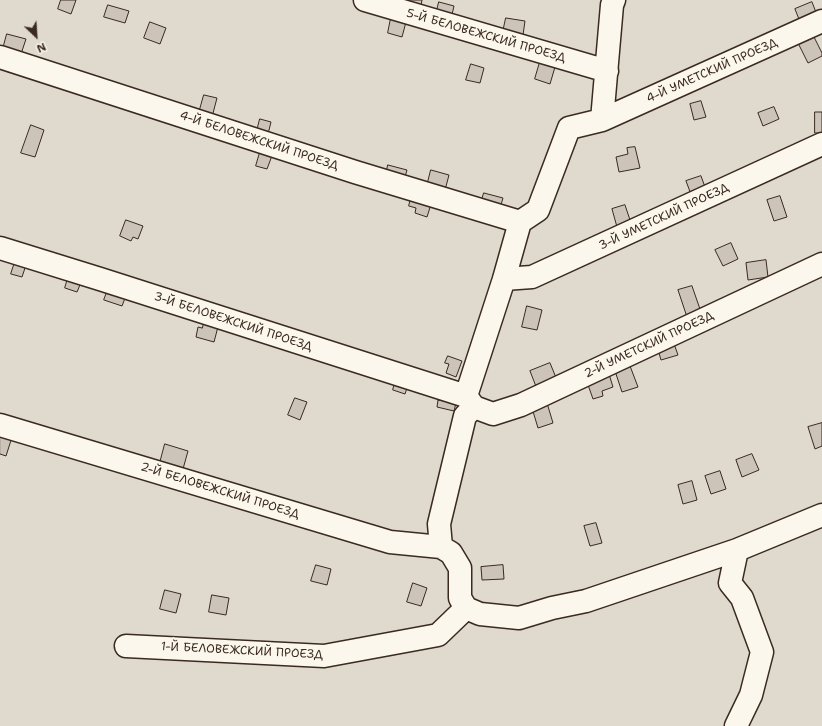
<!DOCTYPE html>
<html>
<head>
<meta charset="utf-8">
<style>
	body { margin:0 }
	#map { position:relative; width:822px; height:726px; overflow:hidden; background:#fbf7ec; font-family:"Shantell Sans",sans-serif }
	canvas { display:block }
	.north { position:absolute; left:16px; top:16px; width:40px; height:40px; -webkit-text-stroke:3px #fbf7ec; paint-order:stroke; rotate:155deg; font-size:11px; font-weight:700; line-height:16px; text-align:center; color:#3b2a1e }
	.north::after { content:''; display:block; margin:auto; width:14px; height:18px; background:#3b2a1e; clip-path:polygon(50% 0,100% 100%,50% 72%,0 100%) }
</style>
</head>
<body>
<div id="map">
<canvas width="822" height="726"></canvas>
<div class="north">N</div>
</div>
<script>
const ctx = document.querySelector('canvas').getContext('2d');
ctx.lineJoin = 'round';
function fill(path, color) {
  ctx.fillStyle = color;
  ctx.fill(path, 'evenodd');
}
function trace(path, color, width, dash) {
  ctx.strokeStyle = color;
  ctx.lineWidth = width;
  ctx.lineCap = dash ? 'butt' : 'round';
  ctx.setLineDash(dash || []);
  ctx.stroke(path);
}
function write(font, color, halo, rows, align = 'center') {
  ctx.font = font + ' "Shantell Sans",sans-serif';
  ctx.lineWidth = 4;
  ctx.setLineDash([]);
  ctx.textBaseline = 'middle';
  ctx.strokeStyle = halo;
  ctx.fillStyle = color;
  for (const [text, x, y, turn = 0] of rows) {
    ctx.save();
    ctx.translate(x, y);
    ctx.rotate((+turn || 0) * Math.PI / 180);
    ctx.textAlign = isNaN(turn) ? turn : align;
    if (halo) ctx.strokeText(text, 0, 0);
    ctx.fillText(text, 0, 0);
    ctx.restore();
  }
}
const green = new Path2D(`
	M0,0h822v726h-822z`);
const building = new Path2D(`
	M61,0h15l-5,14 -13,-5z
	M406,0h16l-2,11 -16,-3z
	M439,2l15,4 -3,13 -15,-4z
	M812,2l7,18 -17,7 -7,-18z
	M108,5l21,6 -4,12 -21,-6z
	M391,18l15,4 -4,15 -14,-4z
	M506,18l19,3 -2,14 -20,-3z
	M150,22l16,6 -6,16 -16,-6z
	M812,33l10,20v3l-14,7 -11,-22z
	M7,34l19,5 -5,15 -18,-5z
	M540,62l15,5 -5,17 -15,-5z
	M471,64l13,4 -4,15 -14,-3z
	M204,95l13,3 -5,19 -13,-4z
	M701,101l5,16 -12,3 -4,-16z
	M774,107l5,12 -16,7 -5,-13z
	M815,112h7v21h-7z
	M260,119l11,3 -4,16 -11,-3z
	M31,125l13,5 -9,27 -14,-4z
	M635,147l5,21 -21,4 -3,-15 12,-3 -1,-6z
	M261,149l12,4 -6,16 -11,-3z
	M388,165l19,5 -3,10 -18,-5z
	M431,170l18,5 -4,15 -18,-4z
	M701,176l4,11 -13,10 -6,-16z
	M484,193l19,5 -3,10 -19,-5z
	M412,194l20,7 -5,16 -12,-4 1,-5 -7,-2z
	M780,196l7,21 -13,4 -7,-21z
	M625,205l6,18 -14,4 -5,-18z
	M126,220l17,6 -5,13 -5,-2 -2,4 -11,-5z
	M731,243l7,16 -15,7 -8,-16z
	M16,259l11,3 -5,15 -11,-3z
	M766,260l2,17 -20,3 -2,-17z
	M69,275l13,5 -5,12 -12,-4z
	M692,286l9,26 -14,5 -9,-27z
	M109,287l18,6 -5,13 -18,-6z
	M527,306l15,4 -5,20 -15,-3z
	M205,318l14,5 -5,19 -18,-5 2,-10 4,1z
	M673,341l5,14 -17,5 -4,-14z
	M448,356l14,5 -6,16 -10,-4 3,-9 -4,-1z
	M550,363l7,17 -20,9 -7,-18z
	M630,366l8,21 -16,5 -7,-21z
	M609,374l4,13 -11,4 1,5 -10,3 -6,-17z
	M397,375l13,4 -5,15 -12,-4z
	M446,392l12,3 -4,16 -17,-4 1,-7 6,1z
	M295,398l12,4 -7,18 -12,-5z
	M547,403l6,20 -15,5 -6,-20z
	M822,423v23l-7,3 -7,-22z
	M0,430l13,4 -7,22 -6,-2z
	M165,444l23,7 -5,18 -23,-6z
	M752,454l7,16 -17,7 -6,-17z
	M720,471l6,18 -15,5 -6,-18z
	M692,481l5,19 -14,4 -5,-19z
	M596,523l6,20 -12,3 -6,-20z
	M316,565l15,4 -4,16 -16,-4z
	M503,565l1,14 -22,1 -1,-13z
	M413,583l14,5 -6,18 -14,-4z
	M165,590l16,4 -5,19 -16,-4z
	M212,595l17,3 -3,17 -17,-3z`);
const minor = new Path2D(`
	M365,0l242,71
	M614,0l-2,5 -10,115 -33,8 -31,82 -18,12 -16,57 -38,117 8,11 -9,9 -26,108 2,23 10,6 9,15v30l6,10 14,6 39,4 33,-10 34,-7 151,-51 85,-35
	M0,57l355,115 165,50
	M602,120l220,-99
	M0,248l100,31 366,117
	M504,279l28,-2 290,-133
	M474,407l19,7 28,-9 301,-141
	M0,425l390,117 51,5
	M126,646l198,10 114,-21 28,-27
	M736,726l15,-31 11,-43 -20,-54 -12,-15 7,-33`);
const streetNames = [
	["5-Й БЕЛОВЕЖСКИЙ ПРОЕЗД",486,36,16],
	["4-Й УМЕТСКИЙ ПРОЕЗД",712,71,-24],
	["4-Й БЕЛОВЕЖСКИЙ ПРОЕЗД",259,141,18],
	["3-Й УМЕТСКИЙ ПРОЕЗД",664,217,-25],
	["3-Й БЕЛОВЕЖСКИЙ ПРОЕЗД",233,322,18],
	["2-Й УМЕТСКИЙ ПРОЕЗД",649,345,-25],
	["2-Й БЕЛОВЕЖСКИЙ ПРОЕЗД",220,491,17],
	["1-Й БЕЛОВЕЖСКИЙ ПРОЕЗД",242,651,3]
];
fill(green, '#dfd9ce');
fill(building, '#ccc4b9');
trace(building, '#3b2a1e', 1);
trace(minor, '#3b2a1e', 25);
trace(minor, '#fbf7ec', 22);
write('12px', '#3b2a1e', '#fbf7ec', streetNames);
</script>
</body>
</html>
